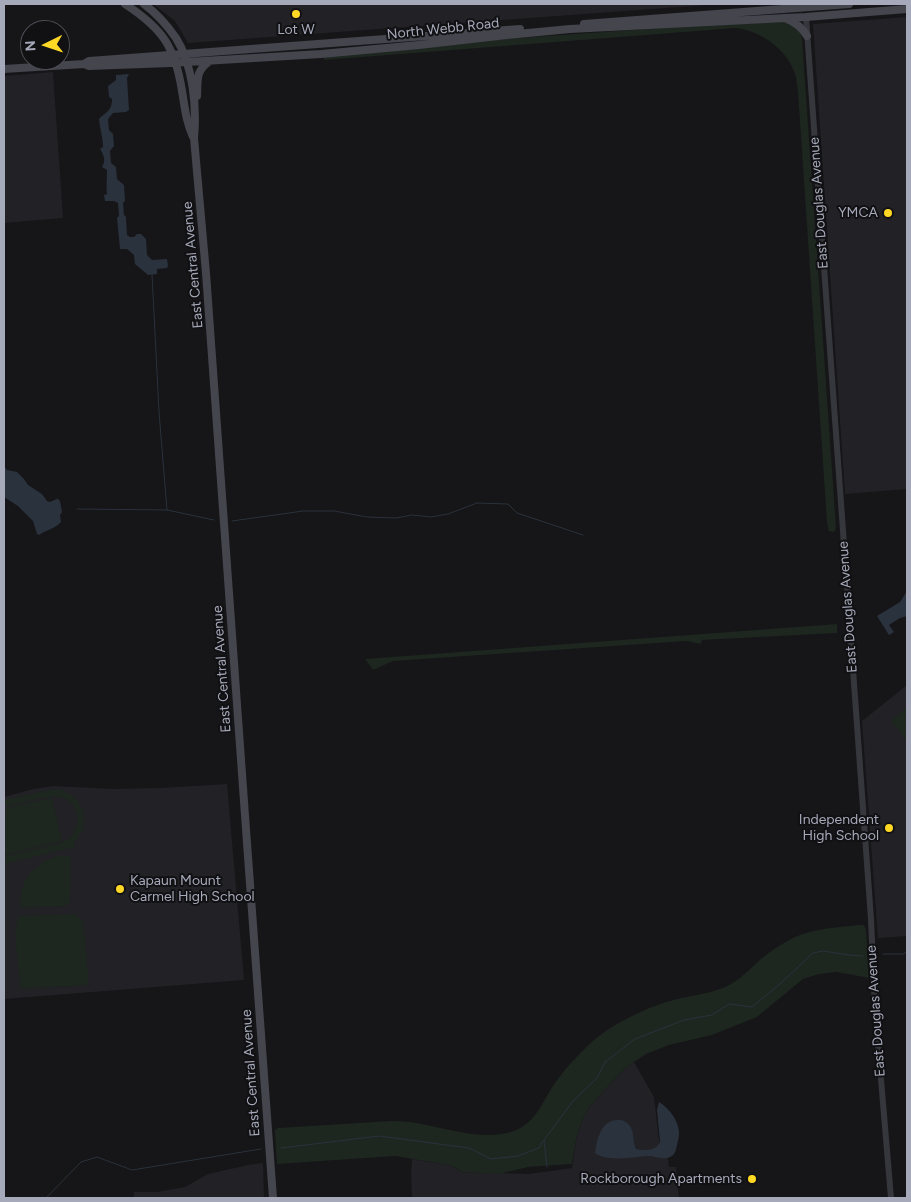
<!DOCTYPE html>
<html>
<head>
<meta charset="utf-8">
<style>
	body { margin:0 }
	#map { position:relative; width:911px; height:1202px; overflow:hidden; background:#161518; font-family:Figtree,sans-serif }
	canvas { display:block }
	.frame { position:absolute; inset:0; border:5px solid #a6a9b9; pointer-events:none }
	.north { position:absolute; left:20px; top:20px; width:50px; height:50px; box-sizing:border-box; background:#111013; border:1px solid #4d4d55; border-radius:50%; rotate:266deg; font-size:14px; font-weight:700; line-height:20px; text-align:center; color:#a6a9b9 }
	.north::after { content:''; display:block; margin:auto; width:18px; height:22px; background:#ffd826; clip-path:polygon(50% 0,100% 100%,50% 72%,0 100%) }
</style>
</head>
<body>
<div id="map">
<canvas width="911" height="1202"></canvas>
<div class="frame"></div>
<div class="north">N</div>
</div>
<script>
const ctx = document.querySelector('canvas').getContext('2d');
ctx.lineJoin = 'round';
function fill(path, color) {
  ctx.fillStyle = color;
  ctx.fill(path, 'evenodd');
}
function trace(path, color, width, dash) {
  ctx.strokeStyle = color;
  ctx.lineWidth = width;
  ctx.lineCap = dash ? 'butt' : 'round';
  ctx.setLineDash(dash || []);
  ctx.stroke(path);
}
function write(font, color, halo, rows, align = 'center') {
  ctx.font = font + ' Figtree,sans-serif';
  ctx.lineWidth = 4;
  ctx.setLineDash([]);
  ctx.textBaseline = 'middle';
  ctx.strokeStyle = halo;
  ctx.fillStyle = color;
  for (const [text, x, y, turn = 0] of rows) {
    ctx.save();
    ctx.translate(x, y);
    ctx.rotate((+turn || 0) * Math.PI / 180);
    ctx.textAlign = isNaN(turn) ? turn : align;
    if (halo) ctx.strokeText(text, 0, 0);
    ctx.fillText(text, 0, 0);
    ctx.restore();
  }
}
const built = new Path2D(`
	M153,4h568l-533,39 -13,-22z
	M907,17v472l-62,5 -32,-470z
	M53,72l10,146 -59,5v-147z
	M907,685v251l-29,2 -16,-217z
	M227,784l17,196 -240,19v-202l29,-8 20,-3 61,3 46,-1z
	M634,1062l20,35 7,61h7l1,9h7l3,31h-267l-1,-25 1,-14 40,7 10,6 67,2 43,-6 5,-33 6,-17 7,-12 34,-37z
	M263,1163l1,35h-130v-6h23l28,-5 23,-13 40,-9z`);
const green = new Path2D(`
	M783,22c9,1 17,7 19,16l34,489 -1,4 -2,1 -4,-1 -2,-8 -29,-431c-1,-5 -1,-10 -2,-15 -7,-26 -34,-46 -60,-49l-412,32v-3l166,-17 197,-14z
	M837,624v9l-135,7 -1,4 -14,-3 -294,20 -20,9 -8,-11z
	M907,707v34l-16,-20z
	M58,789c26,6 36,35 16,54l1,4 -71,17v-8l57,-13c22,-9 22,-42 -3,-46 -11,-2 -42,8 -54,10v-7l45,-10z
	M52,798l10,43 -58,14v-46z
	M58,856h13l-1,46 -5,4 -45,2c-2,-25 14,-46 38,-52z
	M75,914l8,6 6,65 -67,4 -2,-3 -5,-52 3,-18z
	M858,925h6l2,5 3,48 -32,-6 -18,2 -16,5 -46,38 -45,18 -43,10 -23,9 -22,15 -34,37 -7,12 -6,17 -5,29 -44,3 -29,7 -37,-2 -10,-6 -56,-10 -119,8 -2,-30v-4l3,-2 113,-7c7,0 13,0 19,1 34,5 71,20 104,9 22,-8 29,-31 41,-48 11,-16 28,-34 44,-47 18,-14 45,-27 67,-34 22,-7 45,-7 65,-18 13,-7 23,-20 35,-29 12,-9 26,-18 40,-22 16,-5 35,-6 52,-8z`);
const water = new Path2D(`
	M129,74l-2,4 2,32 -3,2 -13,1 -5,6 1,11 4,4 1,12 -4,5 1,12 5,4 1,12 7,6 1,16 -2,2 1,12 2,2 1,18 3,2h4l3,-3h4l5,5 1,16 5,5 15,-1 1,7 -1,2 -10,1v5l-9,1 -13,-11 -1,-9 -7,-6h-7l-3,-31 2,-2 -1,-13 -4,-2h-9l-1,-6 3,-1c-1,-8 0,-15 0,-24l-5,-3c4,-6 2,-12 -2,-18l3,-2c0,-10 -3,-17 -4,-28 7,-7 13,-8 13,-20l-3,-2 -1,-11 8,-6v-5z
	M4,466l3,4 10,2 7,7 4,6 14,9 5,7 3,1 7,-3v-1l3,3 2,11 -2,3 1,7c-6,7 -15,8 -22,13l-2,-1 -4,-13 -15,-15 -14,-9z
	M907,591v25l-7,2 -11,7 5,7 -5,3 -12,-19 23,-14z
	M659,1102c10,6 20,19 20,31 0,4 -1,8 -2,12 -1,5 -2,10 -7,12 -6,3 -13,0 -19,-1 -16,0 -43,7 -56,-3 2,-14 6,-34 24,-33 4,0 8,2 10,5 6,6 3,17 7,24 8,2 22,2 24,-8l-3,-31z`);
const stream = new Path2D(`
	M152,274l7,138 8,98
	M77,509l90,1 47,10
	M232,521l71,-10h31l33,6 29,1 16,-3 19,2 17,-3 29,-11 31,1 9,9 66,22
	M883,954h20l4,-2
	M281,1148l98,-12 90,12 22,11 27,-3 21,-8 4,-7
	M547,1167l-3,-27 29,-39 24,-23 8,-16 30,-23 49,-19 28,-5 17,-11 23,3 29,-24 32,-30 10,-2 25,4 15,1
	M46,1198l35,-36 16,-5 35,13 129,-21`);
const tertiary = new Path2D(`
	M806,17l65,902 4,89 16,190`);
const secondary = new Path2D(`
	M125,4c38,25 50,43 57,87 3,18 4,30 11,46
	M144,4c12,9 23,21 32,34 17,27 21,69 18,100l12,135 41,570 26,355
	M785,18c10,4 17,9 22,18
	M584,24l265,-20
	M84,64l5,-3 431,-32
	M4,69l80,-5 5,2 81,-3 151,-9 98,-9 88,-10 63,-6 236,-12 101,-8
	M197,96c1,-16 -2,-25 13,-35`);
const markers = [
	[296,14,5,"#ffd826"],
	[888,213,5,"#ffd826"],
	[889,828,5,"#ffd826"],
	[120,889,5,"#ffd826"],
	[752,1179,5,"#ffd826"]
];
const streetNames = [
	["North Webb Road",443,29,-6],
	["East Douglas Avenue",819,203,-94],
	["East Central Avenue",193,265,-95],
	["East Douglas Avenue",848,607,-94],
	["East Central Avenue",222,669,-94],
	["East Douglas Avenue",876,1011,-94],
	["East Central Avenue",251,1073,-94]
];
const poiNames = [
	["Lot W",296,30,"center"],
	["YMCA",878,213],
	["Independent",879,820],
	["High School",879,836],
	["Kapaun Mount",130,881,"left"],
	["Carmel High School",130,897,"left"],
	["Rockborough Apartments",742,1179]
];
fill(built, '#222125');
fill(green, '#1d261f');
fill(water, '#2a323d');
trace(stream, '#2a323d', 1);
trace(tertiary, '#36363d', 6);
trace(secondary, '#44454d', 8);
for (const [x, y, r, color] of markers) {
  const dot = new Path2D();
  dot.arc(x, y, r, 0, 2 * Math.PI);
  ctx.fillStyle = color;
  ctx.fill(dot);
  trace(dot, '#111013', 2);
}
write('14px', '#a6a9b9', '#111013', streetNames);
write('14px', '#a6a9b9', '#111013', poiNames, 'right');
</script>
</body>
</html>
